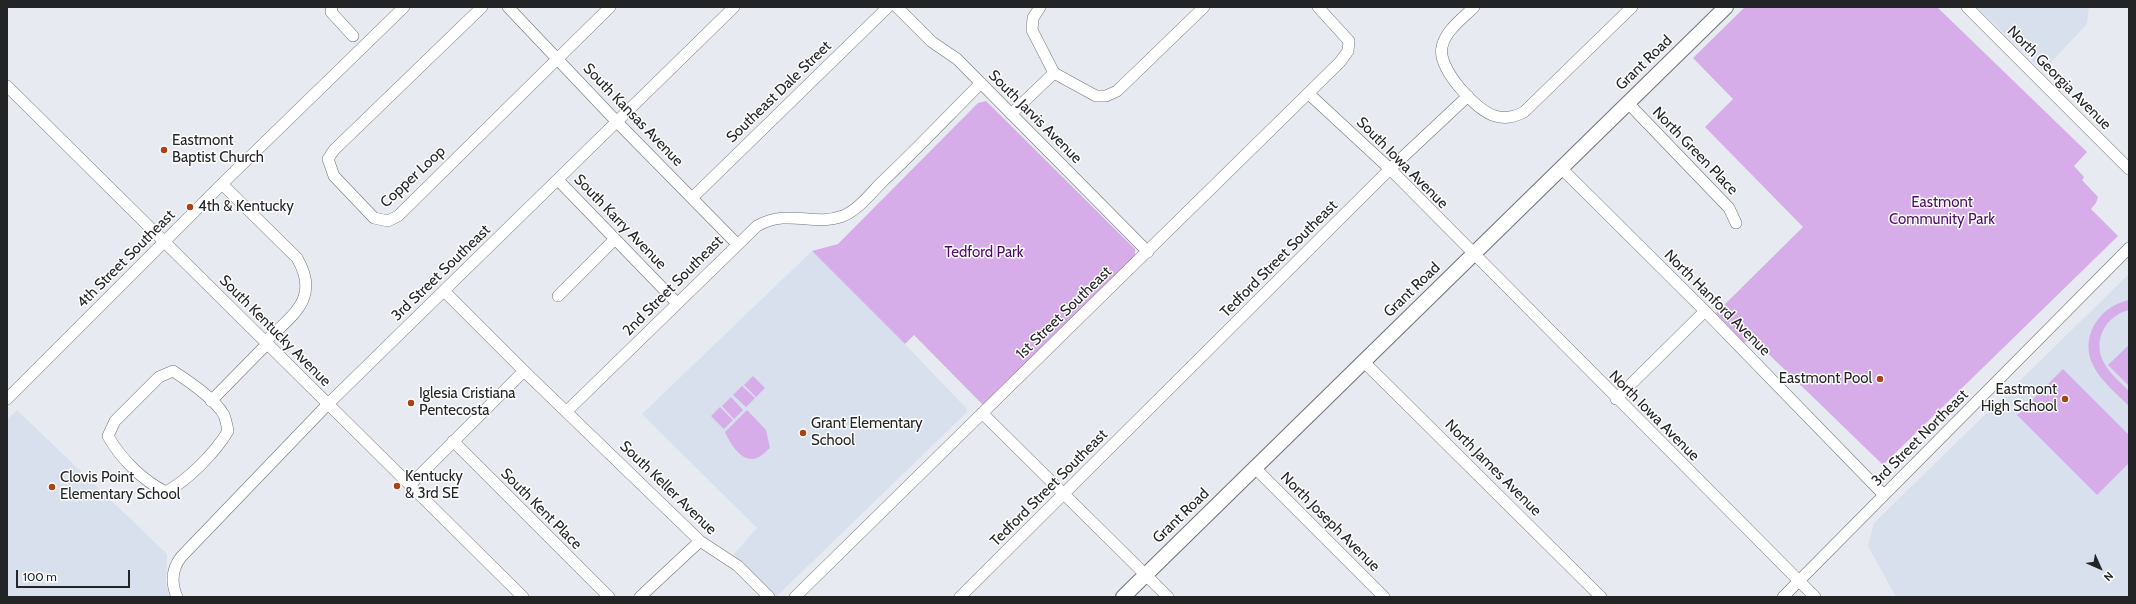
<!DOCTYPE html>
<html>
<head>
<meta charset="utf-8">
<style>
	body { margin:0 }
	#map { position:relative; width:2136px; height:604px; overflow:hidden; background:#e7ebf1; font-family:Cabin,sans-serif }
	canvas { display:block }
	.frame { position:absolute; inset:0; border:8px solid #232426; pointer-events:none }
	.north { position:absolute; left:2080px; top:548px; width:40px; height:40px; -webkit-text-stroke:3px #fff; paint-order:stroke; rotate:135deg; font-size:11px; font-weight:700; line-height:16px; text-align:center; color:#232426 }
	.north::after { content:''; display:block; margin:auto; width:14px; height:18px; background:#232426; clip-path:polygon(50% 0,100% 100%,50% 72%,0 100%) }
	.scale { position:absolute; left:16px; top:570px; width:114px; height:18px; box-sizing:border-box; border:2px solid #232426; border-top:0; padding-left:5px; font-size:12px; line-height:14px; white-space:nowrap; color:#232426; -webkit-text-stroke:3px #fff; paint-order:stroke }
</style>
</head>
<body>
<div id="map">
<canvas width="2136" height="604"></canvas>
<div class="frame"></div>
<div class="north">N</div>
<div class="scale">100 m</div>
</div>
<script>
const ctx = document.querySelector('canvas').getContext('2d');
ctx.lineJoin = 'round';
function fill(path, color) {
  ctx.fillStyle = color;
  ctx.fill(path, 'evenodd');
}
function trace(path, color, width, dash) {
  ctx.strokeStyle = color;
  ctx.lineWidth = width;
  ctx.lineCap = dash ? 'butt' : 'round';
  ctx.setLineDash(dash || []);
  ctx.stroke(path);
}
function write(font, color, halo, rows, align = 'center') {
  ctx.font = font + ' Cabin,sans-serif';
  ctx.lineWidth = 3;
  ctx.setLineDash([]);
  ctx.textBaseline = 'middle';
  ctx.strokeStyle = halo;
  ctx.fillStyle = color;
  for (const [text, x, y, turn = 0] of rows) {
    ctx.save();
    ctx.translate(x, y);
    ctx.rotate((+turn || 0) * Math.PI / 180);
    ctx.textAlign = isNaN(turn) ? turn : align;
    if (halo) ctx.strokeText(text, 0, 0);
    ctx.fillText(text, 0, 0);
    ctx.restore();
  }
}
const built = new Path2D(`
	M1977,7h112l-2,17 -44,47z
	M812,251l93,93 62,65v3l-191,185 -43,-42 24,-27 -115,-114z
	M2129,274v323h-233l-28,-51 6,-23z
	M17,410l150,144 -1,29 3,14h-162v-177z`);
const green = new Path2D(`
	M1745,7h192l150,145 -13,14 10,11 -2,3 16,17 -2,6 -5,6 27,27 -235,229 -132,-128 -7,6 -28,-30 87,-86 -98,-100 28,-28 -40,-41z
	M986,101l149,148v8l-151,149 -70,-71 -9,9 -93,-93 26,-7 140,-141z
	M2129,300v10c-24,6 -37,31 -25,53 6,11 17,20 25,28v15c-12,-12 -27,-24 -35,-39 -16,-29 5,-61 35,-67z
	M2129,345v41l-21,-21z
	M2063,369l66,66v28l-32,32 -80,-80z
	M753,376l12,12 -9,9 -12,-12z
	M742,386l13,12 -9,9 -13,-12z
	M731,397l12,13 -9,9 -12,-13z
	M720,407l13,13 -9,9 -13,-13z
	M747,410l19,20 4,18c-4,3 -8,8 -13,10 -15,6 -27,-15 -32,-26z`);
const minor = new Path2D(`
	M332,7l-1,5 22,24
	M482,7l-148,143 -6,9 6,17 40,42 14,3 10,-5 212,-209
	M508,7l109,115 120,122
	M897,7l35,35 25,17 191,193
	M1040,7l-7,11 -1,12 22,43
	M1474,7c-12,12 -29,24 -32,40 -5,21 34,64 53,69 11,3 19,1 29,-4l108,-105
	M1967,7l162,162
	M1054,73l42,23h10l11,-5 87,-84
	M7,86l516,511
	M1309,94l81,75 425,428
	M1628,103l101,105 7,15
	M1011,114l43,-41
	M1561,168l144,143 179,184
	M558,180l119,123
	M222,184l75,74c24,41 -5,57 -32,84
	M692,198l196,-191
	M444,291l80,80 176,170 38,25 31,31
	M558,296l57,-57
	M1363,361l238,236
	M173,371c17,11 41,27 51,44 2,5 3,11 4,16 -13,22 -40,49 -62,61 -23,-11 -46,-34 -58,-56l7,-15 44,-44z
	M7,399l215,-215 182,-177
	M1616,399l89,-88
	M211,401l56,-57
	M567,411l190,-185c32,-18 56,1 86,-10 15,-6 28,-23 39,-34 34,-32 66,-66 99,-99
	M982,413l186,184
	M453,441l156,156
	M1255,468l129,129
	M410,485l114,-114
	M177,597c-6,-14 -6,-27 4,-40l147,-153 406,-397
	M640,597l60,-56
	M795,597l545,-535 8,-11 1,-10 -31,-34
	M960,597l430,-428 78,-73
	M1783,597l346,-349`);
const major = new Path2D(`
	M1123,597l603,-590`);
const markers = [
	[164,150,4,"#a84413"],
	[190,207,4,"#a84413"],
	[1880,379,4,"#a84413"],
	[2065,399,4,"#a84413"],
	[411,403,4,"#a84413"],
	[803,433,4,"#a84413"],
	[397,486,4,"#a84413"],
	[52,487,4,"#a84413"]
];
const streetNames = [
	["Grant Road",1644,63,-44],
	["North Georgia Avenue",2059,78,45],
	["Southeast Dale Street",779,92,-44],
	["South Kansas Avenue",633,115,46],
	["South Jarvis Avenue",1035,117,45],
	["North Green Place",1695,151,46],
	["South Iowa Avenue",1402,163,45],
	["Copper Loop",413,177,-43],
	["South Karry Avenue",620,222,46],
	["4th Street Southeast",126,259,-45],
	["Tedford Street Southeast",1279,259,-45],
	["3rd Street Southeast",441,273,-44],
	["2nd Street Southeast",673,286,-45],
	["Grant Road",1412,290,-44],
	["North Hanford Avenue",1717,303,45],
	["1st Street Southeast",1064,313,-44],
	["South Kentucky Avenue",275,331,45],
	["North Iowa Avenue",1654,416,45],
	["3rd Street Northeast",1920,438,-45],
	["North James Avenue",1493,468,45],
	["South Keller Avenue",668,488,44],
	["Tedford Street Southeast",1049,488,-45],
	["South Kent Place",541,509,45],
	["Grant Road",1181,516,-44],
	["North Joseph Avenue",1330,522,45]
];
const poiNames = [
	["Eastmont",172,141],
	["Baptist Church",172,158],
	["4th & Kentucky",198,207],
	["Eastmont Pool",1872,379,"right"],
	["Eastmont",2057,390,"right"],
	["High School",2057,407,"right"],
	["Iglesia Cristiana",419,394],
	["Pentecosta",419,411],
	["Grant Elementary",811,424],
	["School",811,441],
	["Kentucky",405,477],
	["& 3rd SE",405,494],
	["Clovis Point",60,478],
	["Elementary School",60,495]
];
const parkNames = [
	["Eastmont",1942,203],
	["Community Park",1942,220],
	["Tedford Park",984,253]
];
fill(built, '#d8e0ed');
fill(green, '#d6ace9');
trace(minor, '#6e7277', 12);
trace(major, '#6e7277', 16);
trace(minor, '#fff', 11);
trace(major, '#fff', 14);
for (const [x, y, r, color] of markers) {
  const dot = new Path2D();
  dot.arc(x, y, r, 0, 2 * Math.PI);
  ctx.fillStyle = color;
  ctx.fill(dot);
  trace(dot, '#fff', 1.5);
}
write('15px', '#232426', '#fff', streetNames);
write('15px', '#232426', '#fff', poiNames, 'left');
write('15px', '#4d0b63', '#fff', parkNames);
</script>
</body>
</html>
